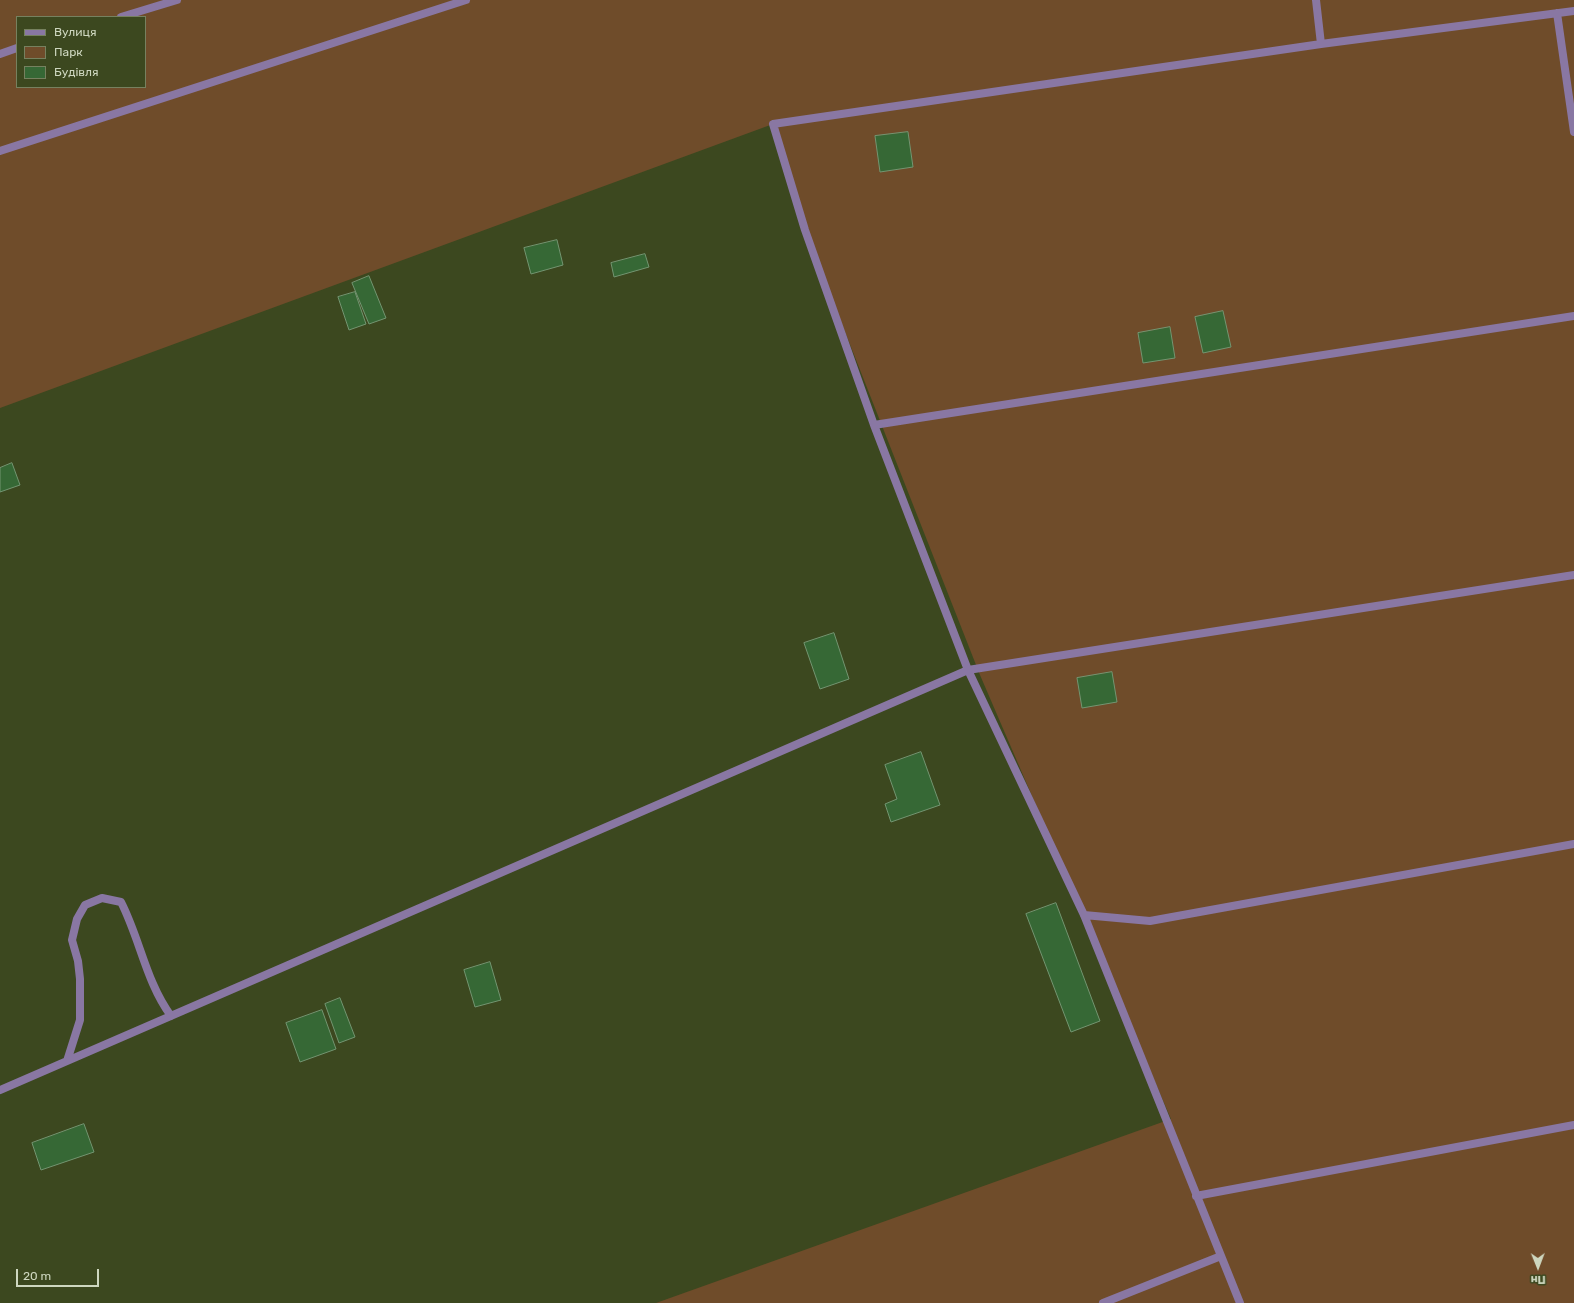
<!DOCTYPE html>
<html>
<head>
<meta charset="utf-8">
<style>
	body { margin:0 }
	#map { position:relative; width:1574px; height:1303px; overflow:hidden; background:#3c481f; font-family:Rubik,sans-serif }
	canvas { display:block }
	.legend { position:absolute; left:16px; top:16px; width:130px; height:72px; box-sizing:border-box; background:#3c481f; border:1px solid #76815f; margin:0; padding:5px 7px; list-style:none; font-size:12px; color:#ced7bf }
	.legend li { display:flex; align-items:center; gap:8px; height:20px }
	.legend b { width:20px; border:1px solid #76815f }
	.north { position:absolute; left:1518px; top:1247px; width:40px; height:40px; -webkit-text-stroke:3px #3c481f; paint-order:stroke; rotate:179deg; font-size:11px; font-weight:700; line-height:16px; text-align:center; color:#ced7bf }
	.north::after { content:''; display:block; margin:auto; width:14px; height:18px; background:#ced7bf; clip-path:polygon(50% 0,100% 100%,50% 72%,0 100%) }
	.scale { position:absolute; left:16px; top:1269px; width:83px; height:18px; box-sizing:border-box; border:2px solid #ced7bf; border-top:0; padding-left:5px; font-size:12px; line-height:14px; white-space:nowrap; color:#ced7bf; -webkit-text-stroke:3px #3c481f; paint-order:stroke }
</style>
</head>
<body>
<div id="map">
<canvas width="1574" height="1303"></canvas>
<ul class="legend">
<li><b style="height:5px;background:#8977a3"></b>Вулиця</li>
<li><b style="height:11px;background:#6f4c2a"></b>Парк</li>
<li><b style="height:11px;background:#366835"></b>Будівля</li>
</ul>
<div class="north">Пн</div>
<div class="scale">20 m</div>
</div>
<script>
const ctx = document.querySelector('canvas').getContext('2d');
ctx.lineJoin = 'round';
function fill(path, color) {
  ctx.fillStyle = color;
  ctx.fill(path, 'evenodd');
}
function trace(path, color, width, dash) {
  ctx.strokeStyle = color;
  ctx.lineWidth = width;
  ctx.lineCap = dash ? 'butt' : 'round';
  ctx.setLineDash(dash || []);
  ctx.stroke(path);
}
const green = new Path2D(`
	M0,0h1574v1303h-918l515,-184 -191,-444 -175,-445 -32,-106 -773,284zM17,17h128v70h-128z`);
const building = new Path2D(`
	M908,132l5,35 -33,5 -5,-36z
	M557,240l6,25 -32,9 -7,-26z
	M645,254l4,13 -35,10 -3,-14z
	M369,276l17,42 -17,6 -17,-41z
	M355,292l11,32 -17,6 -11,-33z
	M1223,311l8,36 -28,6 -8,-36z
	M1170,327l5,31 -32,5 -5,-30z
	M12,463l8,22 -20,7v-24z
	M834,633l15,46 -29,10 -16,-46z
	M1112,672l5,30 -35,6 -5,-30z
	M921,752l19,53 -49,17 -6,-18 12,-5 -12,-34z
	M1056,903l44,118 -29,11 -45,-118z
	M490,962l11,38 -26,7 -11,-37z
	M340,998l15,39 -16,6 -14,-39z
	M322,1010l14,39 -36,13 -14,-39z
	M84,1124l10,28 -53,18 -9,-27z`);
const service = new Path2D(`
	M1316,0l5,44 253,-33
	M1557,13l17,119
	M121,17l56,-17
	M0,54l17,-6
	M0,151l466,-151
	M874,425l700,-109
	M968,670l606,-95
	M1084,915l66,6 424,-77
	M1196,1196l378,-71
	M1103,1303l118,-47
	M1240,1303l-156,-388 -116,-245 -94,-245 -69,-195 -32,-106 548,-80`);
const minor = new Path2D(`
	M67,1061l13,-41v-41l-2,-18 -6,-21 5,-21 8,-14 17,-7 19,4c19,37 25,80 50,114
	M0,1090l968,-420`);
fill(green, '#6f4c2a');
fill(building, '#366835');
trace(building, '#739571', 1);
trace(service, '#8977a3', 8);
trace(minor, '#8977a3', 8);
</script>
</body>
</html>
